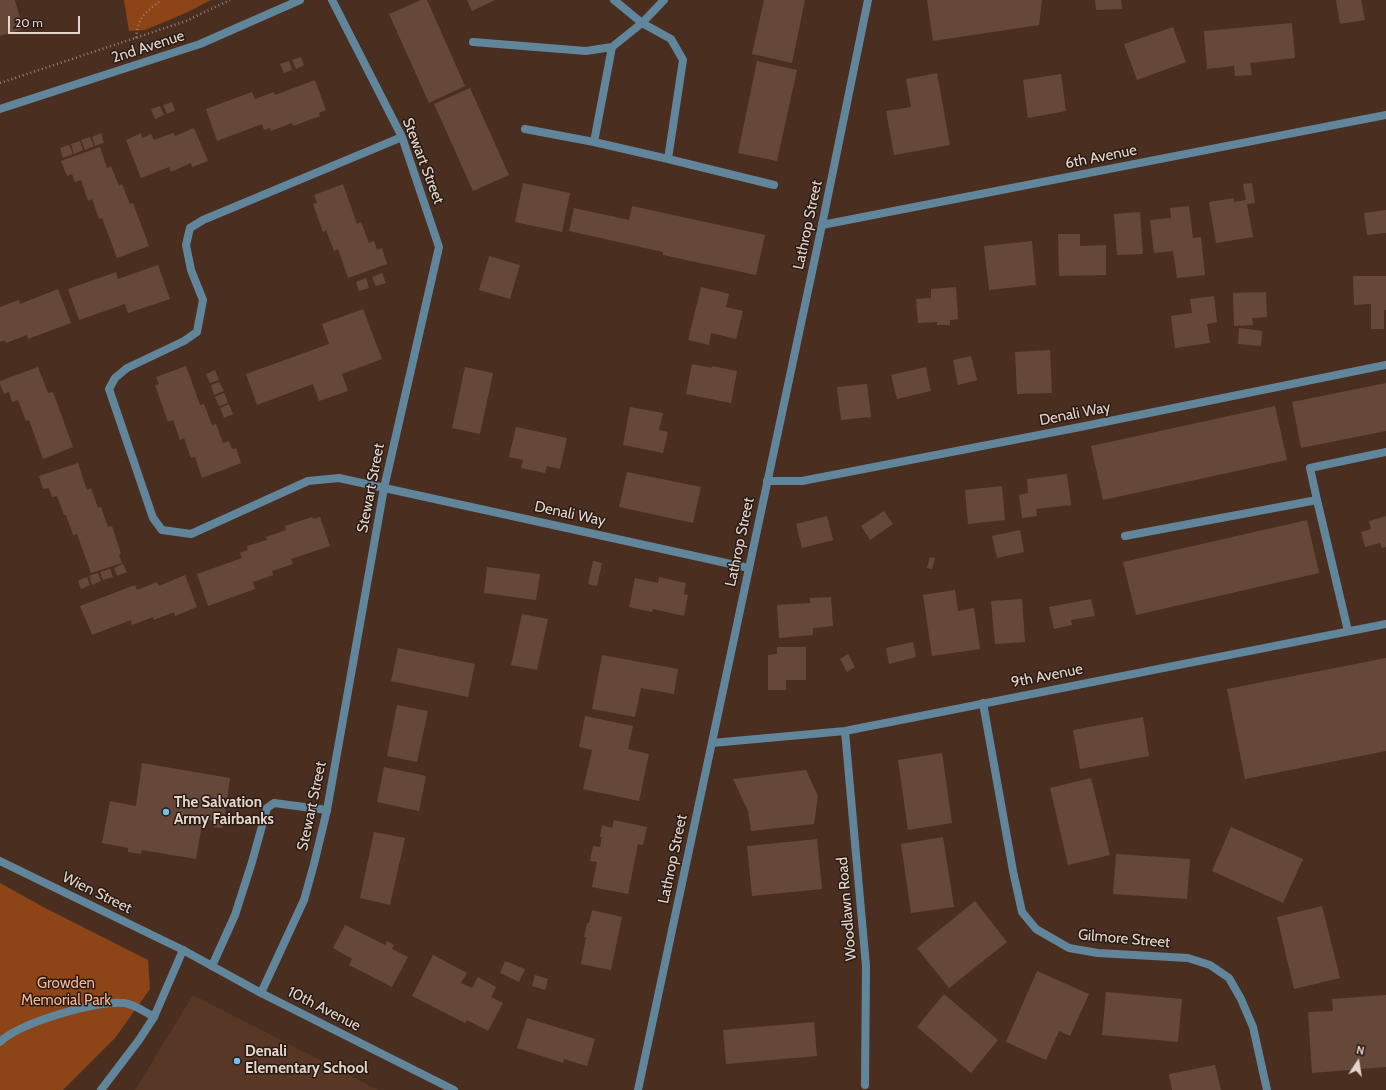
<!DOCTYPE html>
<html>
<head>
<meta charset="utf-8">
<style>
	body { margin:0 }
	#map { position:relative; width:1386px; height:1090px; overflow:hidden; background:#4a2f21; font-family:Cabin,sans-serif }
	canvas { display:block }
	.north { position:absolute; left:1338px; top:1042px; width:40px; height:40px; -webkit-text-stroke:3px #271b14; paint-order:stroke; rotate:12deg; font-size:11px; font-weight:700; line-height:16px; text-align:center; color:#e6d5cc }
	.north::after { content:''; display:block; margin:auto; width:14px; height:18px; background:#e6d5cc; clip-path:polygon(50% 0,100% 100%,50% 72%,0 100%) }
	.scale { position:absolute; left:8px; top:16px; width:72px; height:18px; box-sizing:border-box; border:2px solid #e6d5cc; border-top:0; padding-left:5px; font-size:12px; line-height:14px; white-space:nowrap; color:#e6d5cc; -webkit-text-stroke:3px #271b14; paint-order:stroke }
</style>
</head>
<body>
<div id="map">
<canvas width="1386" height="1090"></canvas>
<div class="north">N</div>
<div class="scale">20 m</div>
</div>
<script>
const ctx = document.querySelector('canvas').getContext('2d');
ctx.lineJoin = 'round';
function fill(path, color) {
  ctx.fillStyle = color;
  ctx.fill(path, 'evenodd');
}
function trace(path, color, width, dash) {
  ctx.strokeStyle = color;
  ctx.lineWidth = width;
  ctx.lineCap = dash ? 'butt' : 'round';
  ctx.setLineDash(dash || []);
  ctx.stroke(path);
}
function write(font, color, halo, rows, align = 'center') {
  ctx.font = font + ' Cabin,sans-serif';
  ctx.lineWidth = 3;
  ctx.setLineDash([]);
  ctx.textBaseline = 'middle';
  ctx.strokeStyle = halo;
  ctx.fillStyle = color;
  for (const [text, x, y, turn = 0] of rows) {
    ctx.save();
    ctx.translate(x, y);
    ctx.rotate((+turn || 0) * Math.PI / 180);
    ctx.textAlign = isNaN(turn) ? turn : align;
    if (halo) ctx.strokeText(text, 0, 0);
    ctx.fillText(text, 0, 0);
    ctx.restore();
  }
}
const built = new Path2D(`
	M193,995l185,95h-243z`);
const green = new Path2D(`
	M124,0h87l-23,12 -43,18 -16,1z
	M0,883l47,26 101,51 2,29 -35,49 -52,52h-63z`);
const building = new Path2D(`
	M0,0h15l8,29 -23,7z
	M421,0h6l38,86 -36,17 -40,-89z
	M467,0h28l-23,11z
	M764,0h41l-13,63 -40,-9z
	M927,0h115l-3,25 -106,16z
	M1095,0h26l1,9 -26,1z
	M1336,0h25l4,20 -25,4z
	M1292,23l3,35 -45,5 2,12 -17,1 -1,-10 -27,3 -3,-38z
	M1173,27l13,35 -49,18 -13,-36z
	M301,57l3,8 -8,4 -4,-9z
	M289,61l3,9 -8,3 -4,-9z
	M757,61l40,9 -20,91 -39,-8z
	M937,73l13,72 -56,10 -8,-44 25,-4 -5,-28z
	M1061,74l5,37 -38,7 -5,-38z
	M315,80l11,30 -7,3 1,3 -27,10 -1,-3 -21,8 -1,-3 -6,2 -2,-6 -45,17 -11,-32 46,-17 3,7 19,-7 1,3z
	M470,88l39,87 -36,16 -39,-87z
	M172,102l3,9 -8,3 -4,-9z
	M160,106l4,9 -9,4 -4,-10z
	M194,128l14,33 -16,6 -1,-4 -20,9 -2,-5 -28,11 -15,-38 15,-7 1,5 9,-4 3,6 19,-7 2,3z
	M101,133l3,10 -9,3 -3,-9z
	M90,137l4,9 -9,4 -4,-10z
	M80,141l3,9 -9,4 -3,-10z
	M69,145l4,9 -10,4 -3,-10z
	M100,147l7,21 4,-2 8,20 3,-2 8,20 3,-1 16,43 -32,12 -15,-40 -3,1 -7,-20 -4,2 -7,-21 -6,2 -3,-8 -5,2 -6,-15z
	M523,183l47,10 -8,39 -47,-10z
	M1252,183l3,20 -8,1 6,33 -37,6 -7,-41 25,-4v4l12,-2 -3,-16z
	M343,184l14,40 4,-2 8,21 5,-2 3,9 5,-2 5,16 -39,14 -10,-29 -4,2 -8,-21 -3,2 -10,-28 4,-1 -3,-8z
	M632,206l133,29 -9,40 -93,-20v-3l-94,-21 5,-23 55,12z
	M1189,206l4,32 8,-1 4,38 -28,3 -4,-27 -19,2 -4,-33 21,-2 -1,-10z
	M1386,210v23l-19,2 -3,-22z
	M1140,212l3,42 -26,1 -3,-41z
	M1058,234h22v12l26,-1v30l-47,1z
	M1032,241l4,44 -47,5 -5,-44z
	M489,256l31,9 -10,34 -31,-9z
	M158,265l12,34 -42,14 -3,-9 -46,16 -11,-31 48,-17 2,7z
	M382,273l4,10 -10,3 -4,-9z
	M1353,276h33v34h-2v19h-13v-25l-17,1z
	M366,278l3,10 -10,3 -3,-9z
	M701,287l28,7 -3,13 17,4 -7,28 -25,-6 -2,12 -21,-5z
	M956,287l2,32 -8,1v5h-13v-3l-19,1 -2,-24 15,-1v-9z
	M58,289l13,34 -43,16 -1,-4 -21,8 -1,-3 -5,2v-35l19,-7 1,4z
	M1266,292l1,25 -15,1 1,7 -19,1 -1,-33z
	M1214,296l3,26 -10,2 3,19 -35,5 -4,-32 21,-3 -2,-14z
	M363,309l19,50 -40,15 6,17 -29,10 -6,-17 -56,21 -11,-31 83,-30 -7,-20z
	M1239,328l23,3 -1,15 -23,-2z
	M1050,350l2,43 -35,1 -2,-42z
	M971,356l6,24 -19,5 -5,-25z
	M692,364l20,4v-2l25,5 -6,32 -45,-9z
	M186,366l14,39 4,-1 8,21 4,-1 7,19 6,-2 3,8 4,-1 5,15 -39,15 -7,-21 -4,1 -7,-20 -4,2 -7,-20 -5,2 -13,-37 4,-1 -3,-7z
	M38,367l10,26 5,-1 20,55 -30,12 -14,-39 -3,1 -8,-21 -6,2 -3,-10 -5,2 -4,-10v-3z
	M465,367l28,6 -13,61 -28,-6z
	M926,367l5,24 -34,8 -6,-24z
	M215,370l4,10 -9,3 -4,-9z
	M219,382l5,9 -10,4 -3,-10z
	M1386,383v48l-85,17 -9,-46z
	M867,384l4,33 -30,3 -4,-33z
	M224,393l4,10 -9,3 -4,-9z
	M229,404l4,10 -9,4 -4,-10z
	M1275,406l12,54 -184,40 -12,-54z
	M630,407l33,6 -4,17 9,2 -5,21 -40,-8z
	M516,427l51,11 -7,31 -13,-3 -2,7 -24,-5 2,-8 -14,-3z
	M78,463l9,27 4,-2 7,20 3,-1 7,20 4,-1 9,28 -2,1 3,8 -31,10 -14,-39 -4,1 -7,-20h-2l-7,-19 -5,1 -3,-9 -6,1 -4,-13z
	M627,472l74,15 -8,36 -74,-16z
	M1067,474l4,31 -35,4 1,7 -15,2 -3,-23 9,-2 -1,-14z
	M1002,486l3,34 -37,4 -3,-34z
	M884,511l9,13 -23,16 -9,-14z
	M827,516l6,24 -31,8 -6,-24z
	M1386,516v31l-4,1 -2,-5 -15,4 -4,-15 10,-3 -2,-8z
	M312,517l1,2 7,-2 10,29 -39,13 2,5 -21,7 1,4 -20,7 2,7 -47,17 -11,-32 45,-16 -2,-5 8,-3 -1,-4 20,-6 -1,-3 20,-7 -1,-4z
	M1307,520l12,53 -183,42 -13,-53z
	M1020,530l4,22 -27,6 -5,-22z
	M930,557l5,1 -3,11 -5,-1z
	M593,561l9,2 -5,23 -9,-2z
	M123,564l4,8 -10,4 -3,-8z
	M487,567l53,7 -4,26 -52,-7z
	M110,569l3,8 -10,3 -3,-8z
	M98,573l3,8 -9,4 -3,-9z
	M185,575l12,32 -22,9 -1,-4 -20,8 -1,-3 -21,8 -1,-5 -39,15 -12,-29 55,-21 2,5 20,-8 2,4z
	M87,577l3,8 -9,4 -3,-8z
	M659,577l27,6 -2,11 4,1 -4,21 -31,-7 -1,3 -23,-5 6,-29 23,5z
	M955,590l3,21 16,-3 6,41 -48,7 -9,-61z
	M831,597l2,29 -20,2v7l-34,3 -2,-33 33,-2v-5z
	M1022,599l3,43 -30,2 -4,-43z
	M1091,599l4,17 -24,4 1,5 -18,4 -5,-22z
	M522,614l26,5 -11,51 -26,-5z
	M913,642l3,15 -27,7 -3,-16z
	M777,647h29v33h-20v10h-18v-35l9,-1z
	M398,648l77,16 -7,33 -77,-16z
	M848,654l7,13 -8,5 -7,-13z
	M602,655l76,14 -4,25 -33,-6 -6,29 -43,-8z
	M1386,658v93l-141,28 -18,-90z
	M397,705l31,6 -11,51 -30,-6z
	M585,716l48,10 -5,23 21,5 -10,47 -56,-12 9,-39 -13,-3z
	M1143,717l6,39 -69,13 -7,-39z
	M942,753l10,70 -44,7 -10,-70z
	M142,763l88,15 -6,44 -2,6 -9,-1 2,-6 -12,-2 -7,40 -54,-9 -1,4 -13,-2v-4l-26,-5 8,-42 26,5z
	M384,767l42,9 -7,35 -42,-9z
	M806,770l12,26 -4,28 -63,7 -3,-20 -15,-32z
	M1091,778l19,77 -42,10 -18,-77z
	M614,820l33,7 -4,18 -5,-1 -10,50 -36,-7 5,-25 -7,-1 3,-15 7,1 2,-10h-2l2,-12 10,3z
	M1231,827l72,32 -20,44 -71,-32z
	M374,832l31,6 -15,67 -30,-7z
	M943,837l11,70 -43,6 -10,-69z
	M817,839l5,50 -70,7 -5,-50z
	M1116,854l74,5 -3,40 -74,-5z
	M975,901l32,41 -58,46 -32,-40z
	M1322,906l18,72 -46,11 -17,-72z
	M592,910l30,7 -11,53 -30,-6 5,-27h-2l3,-14h2z
	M345,925l40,20 2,-4 7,4 -2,4 16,8 -16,30 -43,-22 3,-6 -19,-11z
	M433,955l34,18 -6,10 11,5 6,-11 18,10 -5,10 12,6 -15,28 -21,-11 -2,3 -53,-27z
	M505,961l20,8 -6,13 -19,-9z
	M1037,971l52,23 -19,42 -11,-5 -13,29 -40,-18z
	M535,975l13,4 -3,11 -13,-4z
	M1106,992l76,7 -4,43 -76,-7z
	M944,994l54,46 -27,33 -54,-46z
	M1386,995v72l-74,6 -4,-61 25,-1 -1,-12z
	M527,1018l68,21 -8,27 -23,-7 -1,4 -46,-15z
	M814,1022l3,34 -91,8 -3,-34z
	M1215,1065l6,25h-49l-3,-16z`);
const path = new Path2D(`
	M136,38c3,-24 8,-23 25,-38
	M0,83l186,-62 44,-21`);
const service = new Path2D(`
	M614,0l28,23 22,-23
	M473,42l113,9 26,-4 30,-24 29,16 12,21 -15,99 106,26
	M525,129l69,13 74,17
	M594,142l18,-95
	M1317,500l-7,-32 76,-16
	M1125,536l192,-36 31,131
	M212,966l23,-51 17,-53 15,-54 7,-5 53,7
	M0,1042c19,-19 97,-42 124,-39 10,1 21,9 30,14`);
const minor = new Path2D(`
	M402,137l-199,83 -13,8 -4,17 5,25 12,30 -6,32 -13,9 -57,27 -12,10 -6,11 44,129 9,12 29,4 117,-53 31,-3 410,90
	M822,225l564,-110
	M767,481h35l273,-53 311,-63
	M983,703l30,168 9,41 14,17 33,19 29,5 90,5 22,7 19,13 12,21 12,28 14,63
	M845,731l21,235 -1,119
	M712,743l133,-12 541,-107
	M261,993l43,-93 10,-36 13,-54 57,-322 55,-241 -37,-110 -70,-137
	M101,1090l38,-50 15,-23 29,-67`);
const tertiary = new Path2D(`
	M0,109l200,-65 100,-44
	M0,861l183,89 78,43 193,97
	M638,1090l184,-865 46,-225`);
const markers = [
	[166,812,4,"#6ec2f3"],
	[237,1061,4,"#6ec2f3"]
];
const streetNames = [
	["2nd Avenue",148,47,-18],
	["6th Avenue",1101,157,-11],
	["Stewart Street",423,161,69],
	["Lathrop Street",808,225,-78],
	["Denali Way",1075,414,-11],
	["Stewart Street",371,488,-79],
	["Denali Way",570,514,12],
	["Lathrop Street",740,542,-78],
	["9th Avenue",1047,676,-11],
	["Stewart Street",312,806,-78],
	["Lathrop Street",673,859,-78],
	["Wien Street",97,893,26],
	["Woodlawn Road",847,909,-95],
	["Gilmore Street",1124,939,5],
	["10th Avenue",324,1009,27]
];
const poiNames = [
	["The Salvation",174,803],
	["Army Fairbanks",174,820],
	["Denali",245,1052],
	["Elementary School",245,1069]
];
const parkNames = [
	["Growden",66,984],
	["Memorial Park",66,1001]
];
fill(built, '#583726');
fill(green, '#8d4416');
fill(building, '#65483a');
trace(path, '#988276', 2.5, [1, 3]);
trace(service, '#61869c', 8);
trace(minor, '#61869c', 8);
trace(tertiary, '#61869c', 8);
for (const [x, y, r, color] of markers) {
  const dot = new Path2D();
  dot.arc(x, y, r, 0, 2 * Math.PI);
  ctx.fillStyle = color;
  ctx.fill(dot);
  trace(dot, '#271b14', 1.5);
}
write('15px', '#e6d5cc', '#271b14', streetNames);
write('bold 15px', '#e6d5cc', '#271b14', poiNames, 'left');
write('15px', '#f7b593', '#271b14', parkNames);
</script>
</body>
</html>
